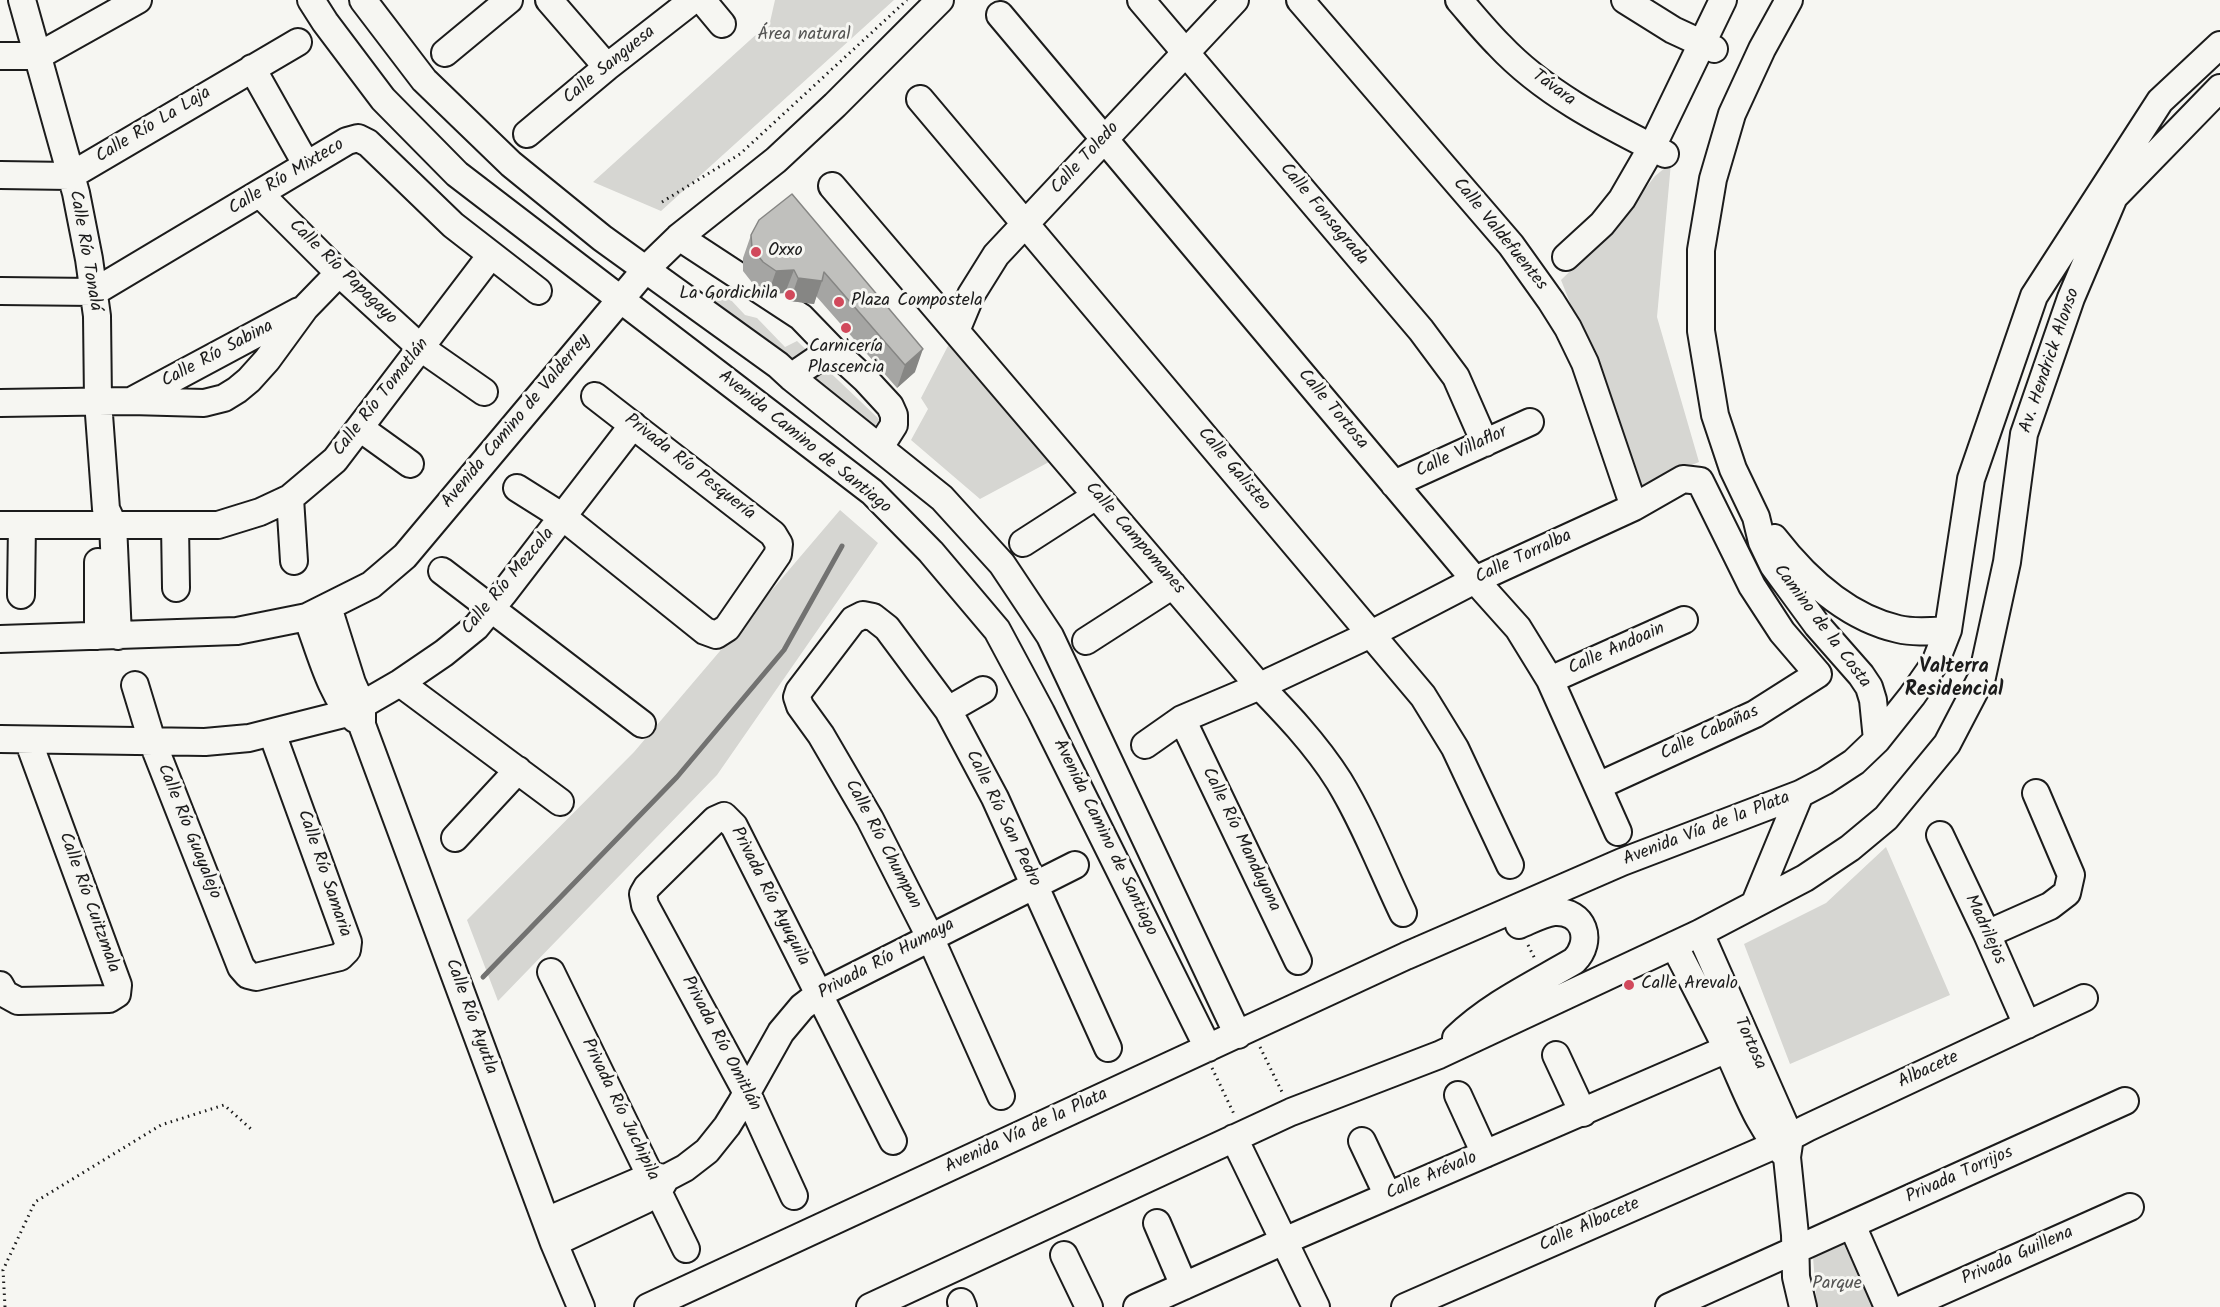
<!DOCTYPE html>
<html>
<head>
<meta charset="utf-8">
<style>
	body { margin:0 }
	canvas { display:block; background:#f6f6f2 }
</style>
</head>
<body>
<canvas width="2220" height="1307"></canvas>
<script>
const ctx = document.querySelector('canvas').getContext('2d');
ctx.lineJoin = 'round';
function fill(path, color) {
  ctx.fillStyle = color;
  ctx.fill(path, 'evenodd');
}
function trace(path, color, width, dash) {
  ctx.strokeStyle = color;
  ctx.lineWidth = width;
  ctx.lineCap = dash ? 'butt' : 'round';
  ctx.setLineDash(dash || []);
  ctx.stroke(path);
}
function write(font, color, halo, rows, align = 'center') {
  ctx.font = font + ' Kalam,sans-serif';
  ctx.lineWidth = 6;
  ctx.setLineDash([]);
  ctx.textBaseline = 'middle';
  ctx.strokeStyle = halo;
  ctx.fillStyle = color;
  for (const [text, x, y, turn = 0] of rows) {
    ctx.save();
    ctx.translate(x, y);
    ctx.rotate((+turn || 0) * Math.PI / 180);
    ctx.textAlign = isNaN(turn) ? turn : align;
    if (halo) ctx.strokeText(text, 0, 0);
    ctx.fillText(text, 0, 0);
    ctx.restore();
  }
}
const green = new Path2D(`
	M775,0h119l-233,211 -68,-29 177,-160z
	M1671,163l-14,154 42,145 -57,24 -81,-206 56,-55 38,-49z
	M708,290l9,1 13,8 15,16 12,3 28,29 12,-6 83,79 -10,11 -165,-132z
	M949,344l100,118 -69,37 -69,-59 17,-31 -7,-11z
	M840,510l38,33 -161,232 -219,226 -31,-81 167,-168z
	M1886,847l64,148 -160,69 -46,-120 82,-41z
	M1843,1243l31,64h-57l-4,-50z`);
const stream = new Path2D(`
	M483,977l194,-200 107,-127 58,-104`);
const path = new Path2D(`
	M662,202l78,-48 167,-154
	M1528,945l8,16
	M1260,1047l22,45
	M1212,1068l22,46
	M5,1307l-2,-37 32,-68 126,-77 63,-20 27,24`);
const minor = new Path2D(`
	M22,0l54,193 13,66 8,57 1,85 8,108 7,15 5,112
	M311,0l14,22 58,77 74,75 415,318 59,60 66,78 44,82 167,336
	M363,0l61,80 87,84 91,74 176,127 13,12 151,121 60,66 48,72 188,399
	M549,0l58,67
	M702,0l20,24
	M1141,0l280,330 35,47 29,66
	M1300,0l211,245 40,56 17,27 17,35 49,144
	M1459,0c13,15 26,31 40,45 46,49 107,79 166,109
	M1625,0l48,30 41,19
	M1789,0l-27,49 -30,65 -19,65 -12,71v81l14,84 18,54 23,48 6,25 11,23 44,60 44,50 8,12 4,13 4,40
	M1000,15l475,565 43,48 32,52 68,152
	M445,53l64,-53
	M0,56h38l100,-56
	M252,68l54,96
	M920,99l503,597 32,52 55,117
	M527,134l80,-67 86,-67
	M0,175l70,1 228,-134
	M832,186l421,493c31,32 62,64 86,102 25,41 43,88 64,132
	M260,194l79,79 82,75 63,44
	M679,237l122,80 31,32 34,31 24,26 4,9v10l-14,22
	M1566,257l36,-33 20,-25 30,-52 71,-147
	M0,291l94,1 253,-151 11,-3 10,5 85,82 85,66
	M956,331l15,-36 25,-40 239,-255
	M791,377l41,-28
	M133,400l166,-89
	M0,403l131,-2 73,2 20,-5 13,-8 12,-10 18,-20 38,-52 34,-35
	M360,428l50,36
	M1394,484l136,-62
	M517,488l46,29 142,114 11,4 11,-7 51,-74 1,-10 -6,-10 -178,-138
	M290,498l4,63
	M0,525h218l42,-13 30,-14 45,-38 156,-205
	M175,525l1,63
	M1774,538c31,40 72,79 124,91 16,4 34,2 50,1
	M1023,543l73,-47
	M98,562v74
	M442,571l200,153
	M21,595l1,-70
	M328,607l24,76 10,22v20l192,518 27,64
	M307,617c12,31 24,80 48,102
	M0,639l237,-8 70,-14 64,-32 34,-29 241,-287 33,-32 97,-77 59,-55 105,-105
	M1086,641l87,-56
	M1550,680l134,-60
	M400,683l160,119
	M135,685l17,56 89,226 7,8 8,2 84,-20 7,-7 1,-8 -76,-209
	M948,710l35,-20
	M1182,719l116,242
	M0,739l205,3 44,-4 99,-25 52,-30 44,-30 32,-26 27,-33 130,-169
	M1145,745l37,-26 78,-33 111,-52 104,-54 159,-73 49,-28 17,2 52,105 30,46 36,42 -63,40 -157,72
	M1940,835l47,99 40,91
	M455,838l63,-68
	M1755,903l45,-109
	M1700,933l90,204 -3,20 8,78 1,42 7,30
	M1987,934l63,-28 17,-13 4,-18 -35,-82
	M1674,945c18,35 36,69 53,104 18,37 30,78 60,108
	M551,972l135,277
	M0,985l5,9 13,7 91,-2 8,-5 1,-9 -90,-245
	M1456,1038c34,-33 77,-53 118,-77 20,-20 10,-51 -20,-49 -11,1 -25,9 -35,13
	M1556,1055l27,58
	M1458,1095l27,59
	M1001,1096l-71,-159 -60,-118 -49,-84 -21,-29 -3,-9 2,-6 54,-71 10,-5 10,2 14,11 61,82 47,88 113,250
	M1234,1138l82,169
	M1362,1141l26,55
	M794,1196l-47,-103 -102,-188 -2,-11 4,-7 68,-67 9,-4 10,10 159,315
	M546,1221l105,-45 15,2
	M1157,1223l27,63
	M1852,1225l36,82
	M554,1243l91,-43 13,-8 8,-14 19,-10 22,-17 20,-25 13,-21 41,-73 21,-25 17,-13 256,-129
	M1064,1255l25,52
	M961,1302l2,5
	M648,1307l758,-351 216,-94 178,-68 25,-13 29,-19 23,-22 35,-44 23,-33 13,-33 23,-151 63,-183 126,-195 60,-56
	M870,1307l421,-195 148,-57 261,-122 105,-55 45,-30 36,-30 61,-74 35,-67 25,-115 17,-128 47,-136 43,-101 106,-109
	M1137,1307l147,-66 443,-192
	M1405,1307l370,-162 32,-17 277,-130
	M1669,1307l456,-206
	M1906,1307l224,-100`);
const wall = new Path2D(`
	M792,194l123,178 -18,16 -81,-92 -2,8 -24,-3 -5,-8 -17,1 -14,-9 -11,-14v-13l8,-23z`);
const shadedWall = new Path2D(`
	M794,270l-9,23 -17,1 8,-23z
	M798,278l24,3 -8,23 -24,-3z
	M923,349l-8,23 -18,16 8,-23z`);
const building = new Path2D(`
	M792,194l131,155 -18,16 -81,-93 -2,9 -24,-3 -4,-8 -18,1 -13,-9 -11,-14 -1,-13 8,-15z`);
const markers = [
	[756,252,6,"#d1495b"],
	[790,295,6,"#d1495b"],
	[839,302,6,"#d1495b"],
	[846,328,6,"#d1495b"],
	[1629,985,6,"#d1495b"]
];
const parkNames = [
	["Área natural",804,36],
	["Parque",1837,1285]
];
const streetNames = [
	["Calle Sanguesa",610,66,-39],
	["Távara",1553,89,36],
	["Calle Río La Laja",154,126,-31],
	["Calle Toledo",1086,159,-47],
	["Calle Río Mixteco",287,178,-31],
	["Calle Fonsagrada",1323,215,50],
	["Calle Valdefuentes",1499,235,51],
	["Calle Río Tonalá",84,251,80],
	["Calle Río Papagayo",342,273,44],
	["Calle Río Sabina",218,355,-28],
	["Av. Hendrick Alonso",2051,361,-71],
	["Calle Río Tomatlán",382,398,-52],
	["Calle Tortosa",1332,410,50],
	["Avenida Camino de Valderrey",517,422,-50],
	["Avenida Camino de Santiago",804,443,39],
	["Calle Villaflor",1462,453,-25],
	["Privada Río Pesquería",689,468,38],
	["Calle Galisteo",1233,470,50],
	["Calle Campomanes",1134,539,49],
	["Calle Torralba",1524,558,-25],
	["Calle Río Mezcala",509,582,-50],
	["Camino de la Costa",1821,627,53],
	["Calle Andoain",1617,650,-24],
	["Calle Cabañas",1710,734,-25],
	["Calle Río San Pedro",1002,819,64],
	["Avenida Vía de la Plata",1707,830,-21],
	["Calle Río Guayalejo",188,832,68],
	["Avenida Camino de Santiago",1104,838,64],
	["Calle Río Mandayona",1240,840,64],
	["Calle Río Chumpan",882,845,62],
	["Calle Río Samaria",323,874,71],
	["Privada Río Ayuquila",769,897,63],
	["Calle Río Cuitzmala",88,903,70],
	["Madrilejos",1984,930,65],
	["Privada Río Humaya",887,960,-28],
	["Calle Río Ayutla",470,1017,70],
	["Privada Río Omitlán",720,1044,62],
	["Tortosa",1749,1044,66],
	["Albacete",1929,1071,-25],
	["Privada Río Juchipila",619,1110,64],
	["Avenida Vía de la Plata",1027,1132,-25],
	["Privada Torrijos",1960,1176,-24],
	["Calle Arévalo",1432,1177,-23],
	["Calle Albacete",1590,1226,-24],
	["Privada Guillena",2018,1257,-24]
];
const poiNames = [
	["Oxxo",768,252],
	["La Gordichila",778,295,"right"],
	["Plaza Compostela",851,302],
	["Carnicería",846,348,"center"],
	["Plascencia",846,369,"center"],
	["Calle Arevalo",1641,985]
];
const neighbourhoodNames = [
	["Valterra",1954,669],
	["Residencial",1954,692]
];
fill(green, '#d6d6d2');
trace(stream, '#727271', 5);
trace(minor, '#1c1c1c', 30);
trace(path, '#1c1c1c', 3, [1.5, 4.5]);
trace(minor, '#f6f6f2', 26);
fill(wall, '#a5a5a3');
fill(shadedWall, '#868684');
fill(building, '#c0c0bd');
trace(building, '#868684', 1.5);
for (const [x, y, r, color] of markers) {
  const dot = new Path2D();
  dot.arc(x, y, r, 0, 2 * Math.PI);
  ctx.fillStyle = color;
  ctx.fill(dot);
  trace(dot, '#f6f6f2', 2);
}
write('18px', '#545453', '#f6f6f2', parkNames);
write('18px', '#1c1c1c', '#f6f6f2', streetNames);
write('18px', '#1c1c1c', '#f6f6f2', poiNames, 'left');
write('bold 20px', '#1c1c1c', '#f6f6f2', neighbourhoodNames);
</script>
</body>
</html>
